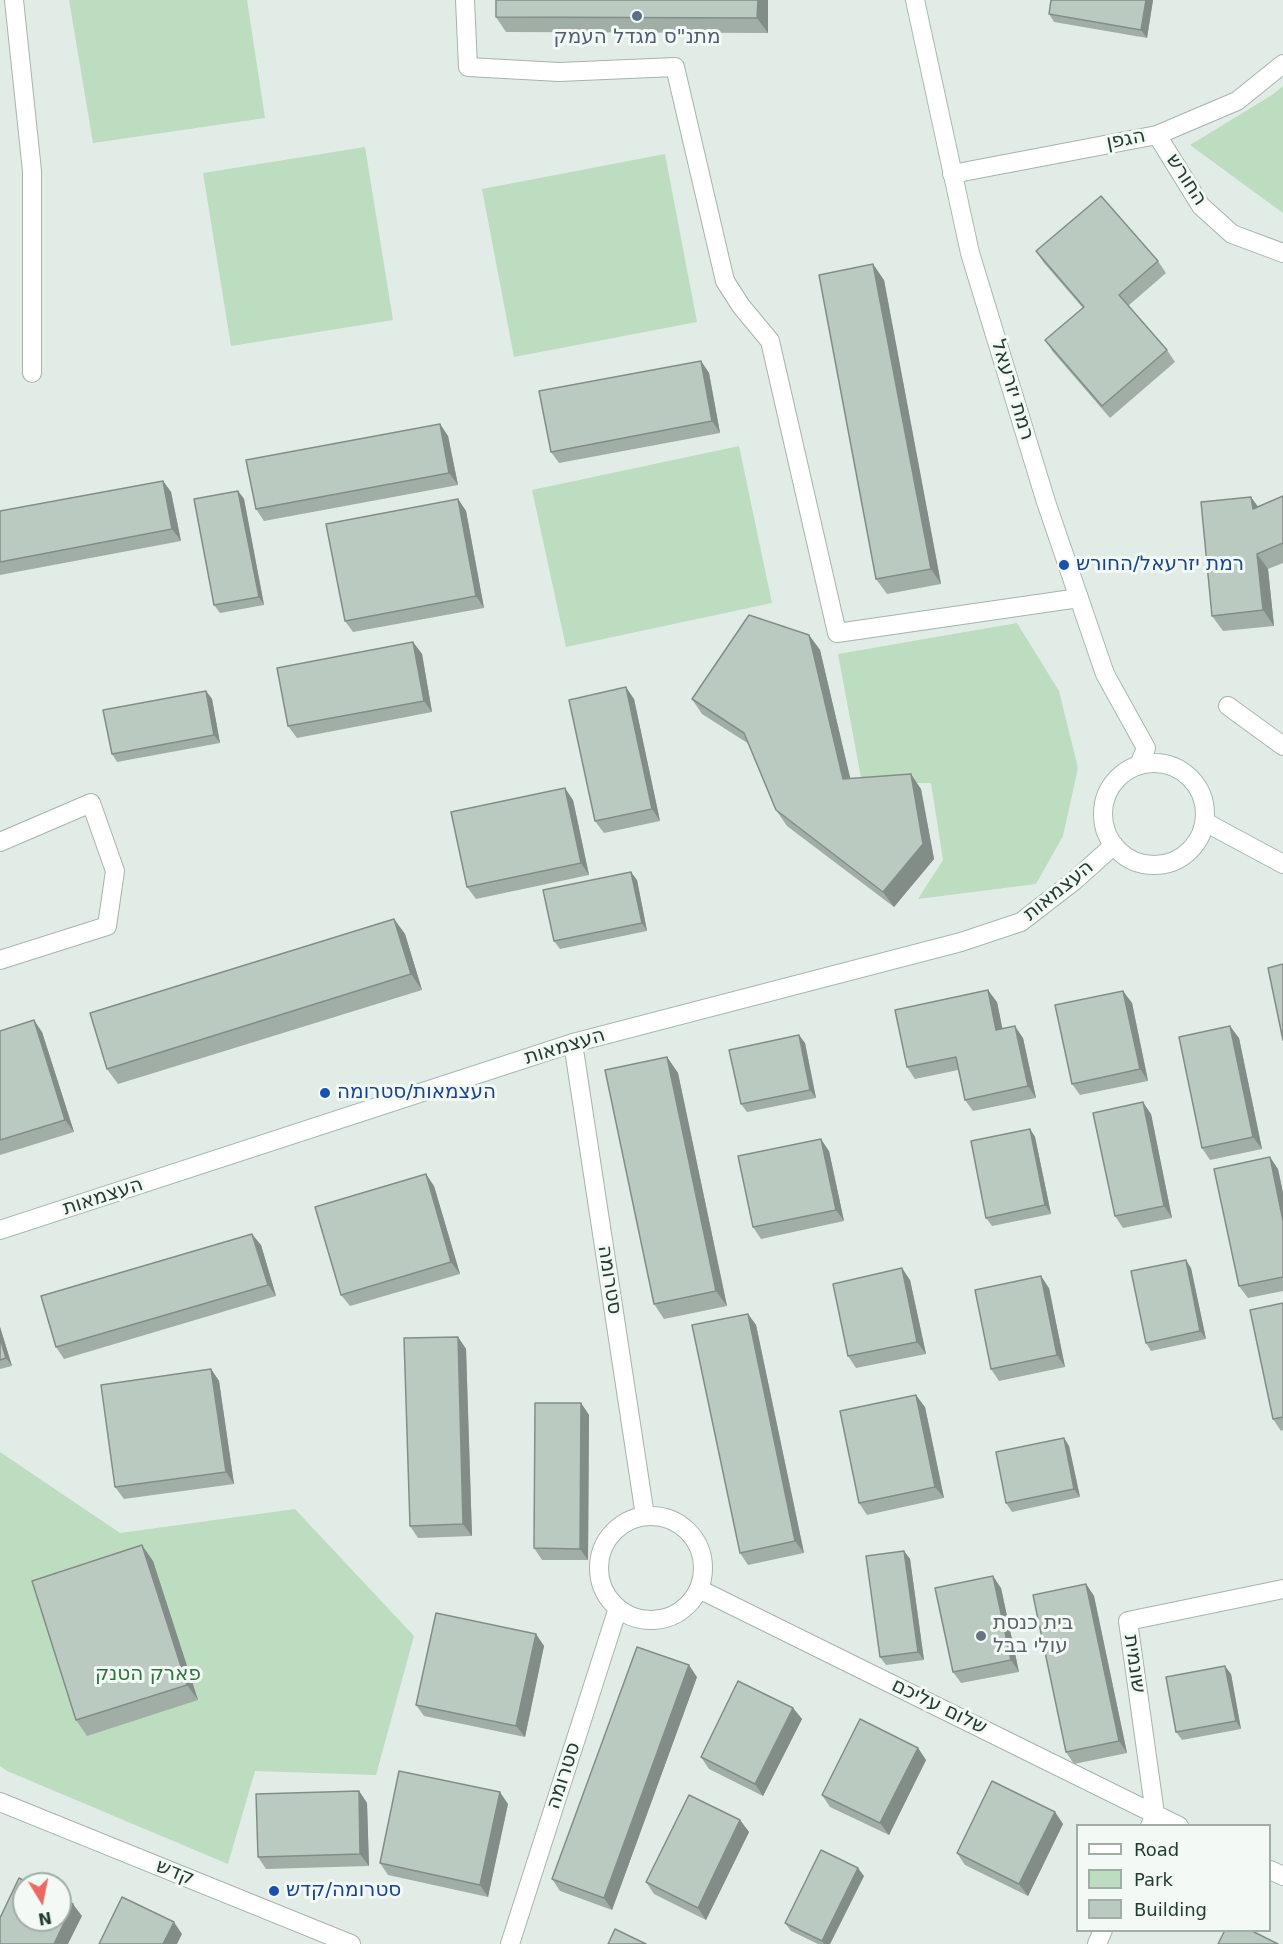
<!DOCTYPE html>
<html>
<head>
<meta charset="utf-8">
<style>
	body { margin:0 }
	#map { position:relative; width:1283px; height:1944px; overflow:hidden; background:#e2ece6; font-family:"DejaVu Sans",sans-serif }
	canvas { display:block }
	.legend { position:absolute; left:1076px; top:1824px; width:195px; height:108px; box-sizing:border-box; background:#f3f9f5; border:2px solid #a0aea7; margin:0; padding:8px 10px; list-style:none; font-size:18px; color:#233d31 }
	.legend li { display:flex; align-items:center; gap:12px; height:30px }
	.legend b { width:30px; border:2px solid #a0aea7 }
	.north { position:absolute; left:12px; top:1872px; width:60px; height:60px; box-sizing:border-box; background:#f3f9f5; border:2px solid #a0aea7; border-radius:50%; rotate:170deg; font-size:16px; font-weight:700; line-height:24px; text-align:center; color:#233d31 }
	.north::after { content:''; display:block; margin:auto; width:21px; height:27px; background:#ee685f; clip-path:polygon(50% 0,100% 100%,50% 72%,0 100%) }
</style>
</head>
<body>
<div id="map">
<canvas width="1283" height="1944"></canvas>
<ul class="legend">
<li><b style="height:8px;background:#fff"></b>Road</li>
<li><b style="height:16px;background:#bcddbf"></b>Park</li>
<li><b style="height:16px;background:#bbcac1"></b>Building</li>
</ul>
<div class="north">N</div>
</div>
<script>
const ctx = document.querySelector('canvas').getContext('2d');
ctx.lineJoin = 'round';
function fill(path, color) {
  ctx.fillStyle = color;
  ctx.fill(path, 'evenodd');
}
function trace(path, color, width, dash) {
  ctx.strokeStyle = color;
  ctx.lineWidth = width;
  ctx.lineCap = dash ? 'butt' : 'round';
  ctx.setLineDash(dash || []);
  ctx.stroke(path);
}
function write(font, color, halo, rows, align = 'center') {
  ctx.font = font + ' "DejaVu Sans",Heebo,sans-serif';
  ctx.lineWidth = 6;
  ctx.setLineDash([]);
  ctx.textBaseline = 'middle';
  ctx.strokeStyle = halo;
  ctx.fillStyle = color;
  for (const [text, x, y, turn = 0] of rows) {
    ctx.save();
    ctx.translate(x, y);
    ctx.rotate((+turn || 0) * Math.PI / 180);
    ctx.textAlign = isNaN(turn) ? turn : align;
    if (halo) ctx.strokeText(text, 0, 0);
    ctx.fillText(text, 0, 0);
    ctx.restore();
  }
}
const green = new Path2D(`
	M69,0h178l18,118 -172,25z
	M1283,86v127l-93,-68 82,-50z
	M365,147l28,173 -162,26 -28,-173z
	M665,154l32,168 -183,35 -32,-168z
	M739,446l33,157 -206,44 -34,-157z
	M1017,623l42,68 19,77 -15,68 -27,48 -118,15 25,-39 -12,-77h-69l-24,-129z
	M0,1452l120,81 175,-24 119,127 -38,139 -121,-4 -27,93 -221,-93 -7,-5z`);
const lane = new Path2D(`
	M1228,706l55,40`);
const street = new Path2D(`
	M14,0l18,171v202
	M465,0l3,67 91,5 116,-5 50,214 16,25 29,35 67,292 242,-35
	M1157,135l44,71 31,28 51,19
	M952,174l205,-39 80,-34 46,-37
	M0,842l91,-39 24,68 -8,55 -107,34
	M573,1043l72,473
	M599 1568a52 52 0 1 1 104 0a52 52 0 1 1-104 0Z
	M699,1589l480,237
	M0,1802l351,142
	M1150,1826l5,-12 -27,-193 155,-32
	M1270,1870l13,6
	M510,1944l108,-336
	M1097,1944l6,-14`);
const secondary = new Path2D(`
	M915,0l55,253 76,249 59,172 41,74 -7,17
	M1103 814a51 51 0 1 1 102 0a51 51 0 1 1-102 0Z
	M1205,822l78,42
	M0,1230l573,-187 388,-101 60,-20 53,-41 40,-36`);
const wall = new Path2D(`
	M496,0h272v33l-262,-1 -10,-15z
	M1051,0h102l-6,38 -93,-16 -5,-8z
	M1036,251l122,10 8,12 -38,33 39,44 8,12 -65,56 -57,-66 -8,-12 38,-32 -39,-45z
	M884,280l57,304 -54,10 -11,-15z
	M701,361l8,12 11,60 -161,30 -8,-11z
	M440,424l8,12 10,49 -194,36 -8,-12z
	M163,481l8,11 10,49 -181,34v-64z
	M238,491l6,8 20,106 -44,8 -6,-8z
	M1283,496v67l-15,6 6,57 -51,5 -11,-15 46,-110z
	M458,499l8,12 18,97 -131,24 -8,-11z
	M809,635l11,15 30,128 71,11 13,70 -40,48 -107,-81 -11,-16 -27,-66 -47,-30 -10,-15z
	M413,642l9,12 10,58 -135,26 -9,-12z
	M206,691l6,8 8,44 -103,19 -5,-8z
	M634,699l26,122 -56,12 -9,-12z
	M573,800l16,75 -113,24 -9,-12z
	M637,880l10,51 -87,18 -6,-8z
	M394,919l11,15 17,56 -304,94 -11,-15z
	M1123,991l9,12 16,78 -68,14 -8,-11z
	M997,1002l5,26 21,10 13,60 -63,13 -8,-11 -7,-30 -43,9 -8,-12z
	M0,1031l42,1 32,100 -74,23z
	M1239,1038l23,111 -52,11 -8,-12z
	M805,1043l11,55 -69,14 -6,-8z
	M667,1057l11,16 49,233 -63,13 -10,-15z
	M1151,1114l21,104 -49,10 -8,-12z
	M1030,1129l5,8 16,77 -59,12 -6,-8z
	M829,1151l15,70 -83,18 -8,-12z
	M1278,1169l5,24v98l-35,7 -9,-12z
	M434,1186l26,88 -110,32 -9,-11z
	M261,1245l15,51 -212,63 -8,-12z
	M1191,1268l15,71 -55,12 -5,-8z
	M910,1280l16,74 -70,14 -8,-12z
	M1049,1288l16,79 -66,14 -8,-12z
	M1283,1303v127l-2,1 -8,-12z
	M748,1314l8,11 48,228 -56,12 -8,-12z
	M0,1327l12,39 -12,3z
	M458,1337l8,12 6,187 -54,2 -8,-12z
	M211,1369l8,12 15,103 -110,15 -9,-12z
	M581,1403l8,12 -1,145h-46l-8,-12z
	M925,1407l19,91 -77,17 -8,-12z
	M1064,1438l5,8 11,51 -68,15 -6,-9z
	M904,1551l6,8 14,101 -38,5 -6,-8z
	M153,1561l45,139 -111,36 -11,-16z
	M1086,1584l8,12 33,157 -53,11 -8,-12z
	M1001,1588l18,84 -58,11 -8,-11z
	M536,1634l8,12 -19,91 -101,-21 -8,-11z
	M1231,1674l10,55 -59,11 -6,-8z
	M697,1677l-85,233 -52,-19 -8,-12z
	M793,1708l9,11 -39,77 -54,-27 -8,-12z
	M918,1748l8,12 -37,75 -59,-28 -8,-12z
	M359,1791l8,12 2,63 -103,3 -8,-12z
	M508,1804l-20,93 -100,-22 -8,-12z
	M1055,1812l8,12 -35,72 -63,-31 -8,-12z
	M740,1820l9,12 -43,88 -52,-26 -8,-12z
	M864,1876l-34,68h-12l-27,-13 -6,-8z`);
const shadedWall = new Path2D(`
	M758,0h10v33l-11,-15z
	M1146,0h7l-6,38 -6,-8z
	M873,264l11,16 57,304 -10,-15z
	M701,361l8,12 11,60 -8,-12z
	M440,424l8,12 10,49 -9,-12z
	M163,481l8,11 10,49 -9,-12z
	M238,491l6,8 20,106 -5,-8z
	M1251,497l11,15 -9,-3z
	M458,499l8,12 18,97 -8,-12z
	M1257,554l11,15 6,57 -11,-16z
	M809,635l11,15 34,144 -11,-15z
	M413,642l9,12 10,58 -8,-11z
	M626,687l8,12 26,122 -8,-12z
	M206,691l6,8 8,44 -6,-8z
	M911,774l10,15 13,70 -40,48 -11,-15z
	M565,788l8,12 16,75 -8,-12z
	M631,872l6,8 10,51 -5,-8z
	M394,919l11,15 17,56 -11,-16z
	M988,990l9,12 8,39 -9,-11z
	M1123,991l9,12 16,78 -8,-12z
	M34,1020l8,12 32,100 -9,-12z
	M1015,1026l8,12 13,60 -8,-12z
	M1230,1026l9,12 23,111 -9,-12z
	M799,1035l6,8 11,55 -6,-8z
	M667,1057l11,16 49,233 -11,-15z
	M1143,1102l8,12 21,104 -8,-12z
	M1030,1129l5,8 16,77 -6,-9z
	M821,1139l8,12 15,70 -8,-11z
	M1270,1157l8,12 5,24v28z
	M426,1174l8,12 26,88 -9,-12z
	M252,1234l9,11 15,51 -8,-11z
	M1186,1260l5,8 15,71 -6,-8z
	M902,1268l8,12 16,74 -9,-12z
	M1041,1276l8,12 16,79 -8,-12z
	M748,1314l8,11 48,228 -9,-12z
	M0,1327l12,39 -6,-8 -6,-20z
	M458,1337l8,12 6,187 -9,-12z
	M211,1369l8,12 15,103 -8,-12z
	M916,1395l9,12 19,91 -9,-11z
	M581,1403l8,12 -1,145 -8,-11z
	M1064,1438l5,8 11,51 -6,-8z
	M142,1545l11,16 45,139 -11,-15z
	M904,1551l6,8 14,101 -6,-8z
	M993,1576l8,12 18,84 -8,-12z
	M1086,1584l8,12 33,157 -8,-12z
	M536,1634l8,12 -19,91 -9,-11z
	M689,1665l8,12 -85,233 -8,-12z
	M1225,1666l6,8 10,55 -5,-8z
	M793,1708l9,11 -39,77 -8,-12z
	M918,1748l8,12 -37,75 -9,-12z
	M359,1791l8,12 2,63 -9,-12z
	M500,1792l8,12 -20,93 -8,-12z
	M1055,1812l8,12 -35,72 -9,-12z
	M740,1820l9,12 -43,88 -8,-12z
	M858,1868l6,8 -34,68h-6l-2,-3z
	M73,1904l9,12 -14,28h-14z
	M174,1922l8,12 -5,10h-14z`);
const building = new Path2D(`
	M496,0h262l-1,18 -261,-1z
	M1051,0h95l-5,30 -92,-16z
	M1101,196l57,65 -39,34 48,55 -65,56 -57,-66 39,-33 -48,-56z
	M873,264l58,305 -55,10 -57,-304z
	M701,361l11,60 -161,31 -12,-61z
	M440,424l9,49 -193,36 -10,-49z
	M163,481l9,48 -172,33v-51z
	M238,491l21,106 -45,8 -20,-106z
	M1283,496v47l-26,11 6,56 -51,6 -11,-114 50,-5 2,12z
	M458,499l18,97 -131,25 -19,-97z
	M749,615l60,20 34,144 68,-5 12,70 -40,48 -107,-82 -32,-77 -52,-34z
	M413,642l11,59 -136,25 -11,-58z
	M626,687l26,122 -57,12 -26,-121z
	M206,691l8,44 -102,19 -9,-44z
	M565,788l16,75 -114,24 -16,-75z
	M631,872l11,51 -88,18 -11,-51z
	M394,919l17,55 -304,95 -17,-56z
	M1283,964v76l-15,-72z
	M988,990l8,40 19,-4 13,60 -63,14 -9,-43 -49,10 -12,-57z
	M1123,991l17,78 -68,15 -17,-79z
	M34,1020l31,100 -65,20v-109z
	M1230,1026l23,111 -51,11 -23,-111z
	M799,1035l11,55 -69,14 -12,-54z
	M667,1057l49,234 -62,13 -49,-234z
	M1143,1102l21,104 -49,10 -22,-103z
	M1030,1129l15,76 -59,13 -15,-77z
	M821,1139l15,71 -83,17 -15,-71z
	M1270,1157l13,64v56l-44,9 -25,-117z
	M426,1174l25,88 -110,33 -26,-88z
	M252,1234l16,51 -212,62 -15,-51z
	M1186,1260l14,71 -54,12 -15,-72z
	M902,1268l15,74 -69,14 -15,-72z
	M1041,1276l16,79 -66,14 -16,-79z
	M1283,1303v114l-10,2 -23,-109z
	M748,1314l47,227 -55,12 -48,-228z
	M458,1337l5,187 -53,2 -6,-188z
	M0,1338l6,20 -6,2z
	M211,1369l15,103 -111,15 -14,-102z
	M916,1395l19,92 -76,16 -19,-92z
	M535,1403h46l-1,146 -46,-1z
	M1064,1438l10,51 -68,14 -10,-51z
	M142,1545l45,140 -111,35 -44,-139z
	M904,1551l14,101 -38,5 -14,-101z
	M993,1576l18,84 -58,12 -18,-84z
	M1086,1584l33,157 -53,11 -33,-157z
	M436,1613l100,21 -20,92 -100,-21z
	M637,1647l52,18 -85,233 -52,-19z
	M1225,1666l11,55 -60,11 -10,-55z
	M738,1681l55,27 -38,76 -54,-27z
	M860,1719l58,29 -38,75 -58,-28z
	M399,1771l101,21 -20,93 -100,-22z
	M992,1781l63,31 -36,72 -62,-31z
	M359,1791l1,63 -102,3 -2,-63z
	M689,1795l51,25 -42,88 -52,-26z
	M821,1850l37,18 -36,73 -37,-18z
	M19,1878l12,6h-7v36h36v-22l13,6 -19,40h-54v-26z
	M122,1897l52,25 -11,22h-64z
	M615,1929l31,15h-38z
	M1225,1930h25l28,14h-60z`);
const markers = [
	[637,16,6,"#5c6f8a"],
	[1064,565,6,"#1a4fb4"],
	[325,1093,6,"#1a4fb4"],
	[981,1636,6,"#6b7280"],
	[274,1891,6,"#1a4fb4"]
];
const serviceNames = [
	["מתנ\"ס מגדל העמק",637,38]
];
const streetNames = [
	["הגפן",1126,140,-11],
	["החורש",1186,180,57],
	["רמת יזרעאל",1012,390,73],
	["העצמאות",1059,891,-39],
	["העצמאות",565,1047,-17],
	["העצמאות",103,1197,-18],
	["סטרומה",609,1280,81],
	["שונמית",1134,1664,82],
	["שלום עליכם",939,1707,26],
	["סטרומה",564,1776,-72],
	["קדש",175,1873,22]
];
const transitNames = [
	["רמת יזרעאל/החורש",1076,565],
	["העצמאות/סטרומה",337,1093],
	["סטרומה/קדש",286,1891]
];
const worshipNames = [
	["בית כנסת",993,1624],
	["עולי בבל",993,1647]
];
const parkNames = [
	["פארק הטנק",148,1675]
];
fill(green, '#bcddbf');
trace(lane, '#a5b4ac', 20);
trace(street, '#a5b4ac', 20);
trace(secondary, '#a4baaf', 20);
trace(lane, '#fff', 18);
trace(street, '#fff', 18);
trace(secondary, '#fff', 18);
fill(wall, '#a1aea6');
fill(shadedWall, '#838d87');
fill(building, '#bbcac1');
trace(building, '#838d87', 1.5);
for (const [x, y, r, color] of markers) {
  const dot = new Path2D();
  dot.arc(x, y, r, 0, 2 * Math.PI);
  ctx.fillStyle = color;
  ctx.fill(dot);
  trace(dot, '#f3f9f5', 2);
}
write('20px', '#4e5e75', '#f3f9f5', serviceNames);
write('20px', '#233d31', '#f3f9f5', streetNames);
write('20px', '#164399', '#f3f9f5', transitNames, 'left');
write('20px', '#5b616d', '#f3f9f5', worshipNames, 'left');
write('20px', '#2e723c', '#f3f9f5', parkNames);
</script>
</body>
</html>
